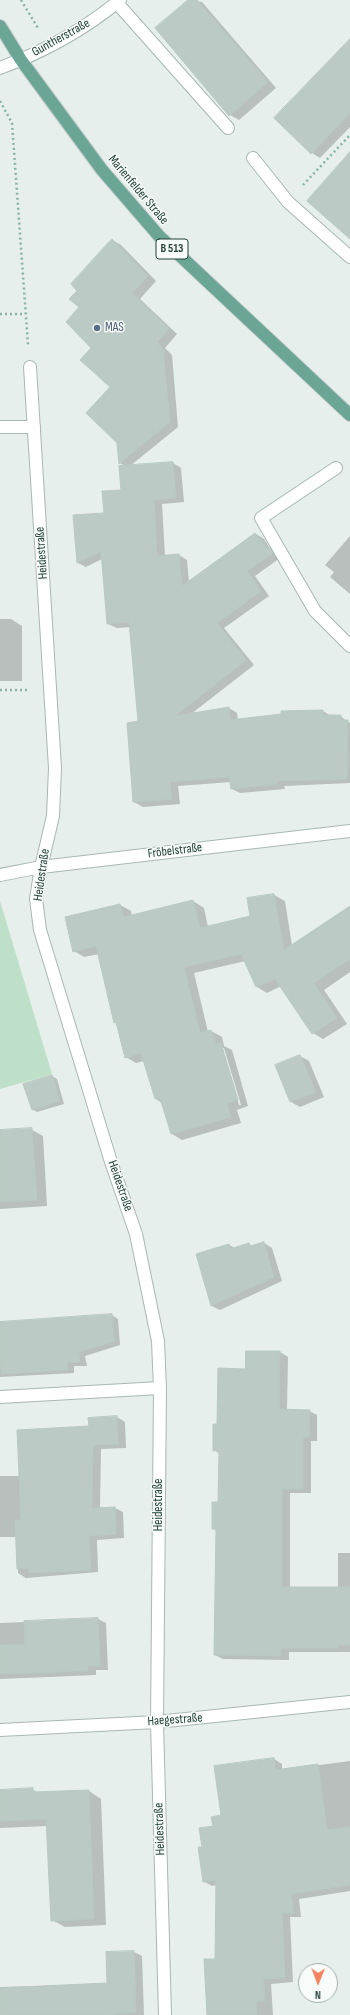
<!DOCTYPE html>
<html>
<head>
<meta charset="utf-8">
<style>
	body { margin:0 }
	#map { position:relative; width:350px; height:2015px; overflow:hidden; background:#e6efeb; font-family:"Sofia Sans Condensed",sans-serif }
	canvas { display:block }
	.north { position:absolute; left:298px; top:1963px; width:40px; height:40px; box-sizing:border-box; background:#f7fbf9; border:1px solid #a3b1ad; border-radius:50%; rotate:181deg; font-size:11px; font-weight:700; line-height:16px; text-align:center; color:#24423a }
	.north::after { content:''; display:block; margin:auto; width:14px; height:18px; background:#f4845f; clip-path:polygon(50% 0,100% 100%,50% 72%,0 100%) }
</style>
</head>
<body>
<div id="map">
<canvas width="350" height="2015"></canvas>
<div class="north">N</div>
</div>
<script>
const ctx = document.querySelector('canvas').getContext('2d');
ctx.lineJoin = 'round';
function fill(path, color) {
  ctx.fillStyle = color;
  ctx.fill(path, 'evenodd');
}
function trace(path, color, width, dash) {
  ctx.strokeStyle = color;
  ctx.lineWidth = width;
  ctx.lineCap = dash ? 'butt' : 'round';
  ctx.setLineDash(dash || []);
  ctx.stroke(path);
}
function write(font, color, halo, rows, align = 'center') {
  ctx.font = font + ' "Sofia Sans Condensed",sans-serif';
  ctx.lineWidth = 3;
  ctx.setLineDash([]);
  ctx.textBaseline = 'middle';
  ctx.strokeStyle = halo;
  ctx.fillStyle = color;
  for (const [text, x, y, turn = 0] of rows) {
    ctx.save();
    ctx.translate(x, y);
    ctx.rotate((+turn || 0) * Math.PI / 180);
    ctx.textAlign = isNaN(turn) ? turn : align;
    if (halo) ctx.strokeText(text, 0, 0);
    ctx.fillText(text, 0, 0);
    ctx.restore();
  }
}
const green = new Path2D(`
	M0,901l52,173 -52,15z`);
const shadow = new Path2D(`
	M189,0l13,2 74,86 -37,32 -9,-5z
	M350,40v87l-30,31 -8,-5z
	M112,240l9,5 35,36 -16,18 37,35 -12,14 7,7 6,72 -48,39 43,-3 8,5 3,34 -22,2 3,52 14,-1 8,5 2,22 67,-48 8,5 7,11 7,4 2,4 -25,18 14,20 -45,32 30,37 -63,49 38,-6 8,5 1,7 85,-9 8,5h9l10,7v60l-66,3 1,3 -45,4 -8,-4 -1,-7 -53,4 2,18 -37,3 -9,-5 5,-80 -8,-95 -14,1 -9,-4 -6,-65 -16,8 -8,-4 -4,-47 31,-3 17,-22 4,-24 -6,-4 -8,-76 -19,-39 -13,-41 -2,-16z
	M350,536v58l-20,-17 4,-5 -9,-7z
	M0,619h11l11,7v55h-22z
	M274,895l11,6 7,45 58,-39v65l-26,18 23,34 -24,15 -10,-6 -32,-47 -14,7 -10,-6 -12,-26 -51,12 14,59 3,-1 11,6 2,9 8,4 16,56 -11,4 4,13 -59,17 -10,-6 -10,-31 -6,-4 -12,-38 -8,2 -10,-6 -8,-33 -3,-2 -16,-68 -15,3 -10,-6 -8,-34 54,-12 11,6 1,5 61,-15 11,7 4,19 43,-11zM222,1048h2l17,57h-2z
	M300,1056l9,5 15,36 -24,10 -9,-5 -14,-37z
	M52,1076l5,3 7,25 -27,8 -5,-3 -7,-24z
	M32,1130l11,6 4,70 -47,3v-78z
	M264,1243l8,5 10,33 -62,29 -8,-4 17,-61 6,3 14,-4 4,2z
	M112,1315l6,4 2,26 -35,11 2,10h-13v7l-74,4v-56l7,1z
	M280,1352l8,5 -1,53 22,1 8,4v26h-6v52h-21v95h48v-35h12v99h-61v8l-66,-1 -8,-4 2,-124 -4,-3 6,-25 1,-49 -6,-4 4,-25 28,-55z
	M117,1417l8,5 1,26 -25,1 -1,60 15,-1 8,4 1,26 -27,2 1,32 -72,6 -8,-5 -1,-36h-17v-61h20l70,-49z
	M98,1619l8,4 2,47h-12v5l-96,4v-56z
	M274,1759l8,5v6l68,-9v130l-51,8 2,18h-11l3,65 -22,2 2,31h-65l8,-55 1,-75 -5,1 -9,-5v-34l19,-31z
	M32,1789l6,4 51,-2 12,8 5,126 -41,2 -13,-7 -4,-94 -48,2v-37z
	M134,1952l8,4 2,59h-144v-28l108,-3z`);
const building = new Path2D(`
	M188,0h9l71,82 -39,34 -74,-88z
	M350,39v74l-39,41 -37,-36z
	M350,152v87l-43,-38z
	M112,239l36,37 -16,17 37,36 -12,13 6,7 7,73 -51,42 -2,-21 -31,-30 24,-26 -30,-27 11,-12 -25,-26 13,-15 -10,-8 8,-8 -6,-7z
	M173,462l3,36 -22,2 3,56 22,-2 3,32 73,-53 11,15h4l3,5 -26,18 14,20 -44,32 29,37 -71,56 54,-9 1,13 51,-6v-3l42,-1v5h18v6l7,-1 -1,59 -71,2 1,3 -46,5 -2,-12 -59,5 2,17 -39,3 -6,-79 11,-2 -9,-99 -22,2 -6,-73 -24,12 -4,-48 31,-2 -2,-22 19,-1 -2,-24z
	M274,894l10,56 66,-44v53l-36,24 23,35 -25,16 -37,-55 -19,8 -15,-33 -57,13 16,66 11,-3 5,14 5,-1 17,57 -11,4 4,13 -60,17 -11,-36 -5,1 -14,-46 -16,5 -9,-36 -2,1 -18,-77 -23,6 -8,-35 55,-13 4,13 69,-17 7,28 50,-12 -3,-18z
	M300,1055l16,37 -26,10 -15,-37z
	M52,1075l8,26 -28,9 -9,-26z
	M32,1128l5,72 -37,2v-72z
	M264,1242l10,35 -63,29 -15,-52 33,-10 1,5 19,-6 1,3z
	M112,1314l2,27 -35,11 1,10 -13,1 1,7 -66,4 -1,-7h-1v-45z
	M246,1351h34l-1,58 31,1 -1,27h-6v52h-21v98h68v58h-12v3h-57v8l-67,-1 2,-126h-4v-27h6l1,-52 -6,1v-27h4l1,-56 27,1z
	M117,1416l1,28 -25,1 -1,63 23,-1 1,27 -27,2 2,34 -62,3v-5l-12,1 -2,-49h6l-4,-90 72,-4 -1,-8z
	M98,1618l2,48h-12v5l-88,3v-29h25l-1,-24z
	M274,1758l1,12 43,-6 9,66 23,-3v58l-59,9 3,19h-12l3,65 -22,1 2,22 -9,1 1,13h-50l-3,-56h11l1,-79 -13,2 -5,-35h4l-3,-19 14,-2 -2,-9 10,-2 -7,-49z
	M33,1788v4l56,-2 5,129 -43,2 -5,-102 -46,2v-31z
	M134,1951l2,61 -31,3h-105v-27l107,-5 -1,-31z`);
const path = new Path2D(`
	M21,0l17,28
	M0,101l12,22 16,222
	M303,185l47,-50
	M0,314h25
	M0,690h28`);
const lane = new Path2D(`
	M117,3l111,125
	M253,158l35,44 62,55
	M0,427h34
	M336,468l-75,50 54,93 35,35
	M0,1397l160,-9`);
const street = new Path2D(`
	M0,68c43,-16 85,-39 120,-68
	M30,367l25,401 -2,48 -12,51 -5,32 4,31 71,232 25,72 22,107 2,47 -3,334 8,293
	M0,875l41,-8 309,-36
	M0,1730l157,-8 193,-20`);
const primary = new Path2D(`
	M0,26l21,34 81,110 57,66 191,179`);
const markers = [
	[97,328,4,"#5c6f8a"]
];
const shields = [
	[172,249,32]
];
const shieldNames = [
	["B 513",172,249]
];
const streetNames = [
	["Guntherstraße",61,38,-29],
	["Marienfelder Straße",138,190,50],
	["Heidestraße",42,553,-94],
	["Fröbelstraße",175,851,-7],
	["Heidestraße",42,875,-82],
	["Heidestraße",120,1186,71],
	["Heidestraße",159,1505,-90],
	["Haegestraße",175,1720,-4],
	["Heidestraße",160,1829,-92]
];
const serviceNames = [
	["MAS",105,328]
];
fill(green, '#bfe0c8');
fill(shadow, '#0003');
fill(building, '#bbcac4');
trace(building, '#b8c9c2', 1);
trace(lane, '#a8b8b2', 14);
trace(street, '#a8b8b2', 14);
trace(primary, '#c2cac8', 14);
trace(path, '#86b3a5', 2.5, [2, 3]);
trace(lane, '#fff', 12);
trace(street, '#fff', 12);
trace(primary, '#6aa596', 12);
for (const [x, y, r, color] of markers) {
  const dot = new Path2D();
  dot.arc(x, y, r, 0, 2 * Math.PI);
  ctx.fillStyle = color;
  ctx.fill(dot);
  trace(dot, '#f7fbf9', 1.5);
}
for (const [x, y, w] of shields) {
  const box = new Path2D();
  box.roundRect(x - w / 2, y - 10, w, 20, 3);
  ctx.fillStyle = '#f7fbf9';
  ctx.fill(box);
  trace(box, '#24423a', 1);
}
write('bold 12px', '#24423a', null, shieldNames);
write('13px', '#24423a', '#f7fbf9', streetNames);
write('13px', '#4e5e75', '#f7fbf9', serviceNames, 'left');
</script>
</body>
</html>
